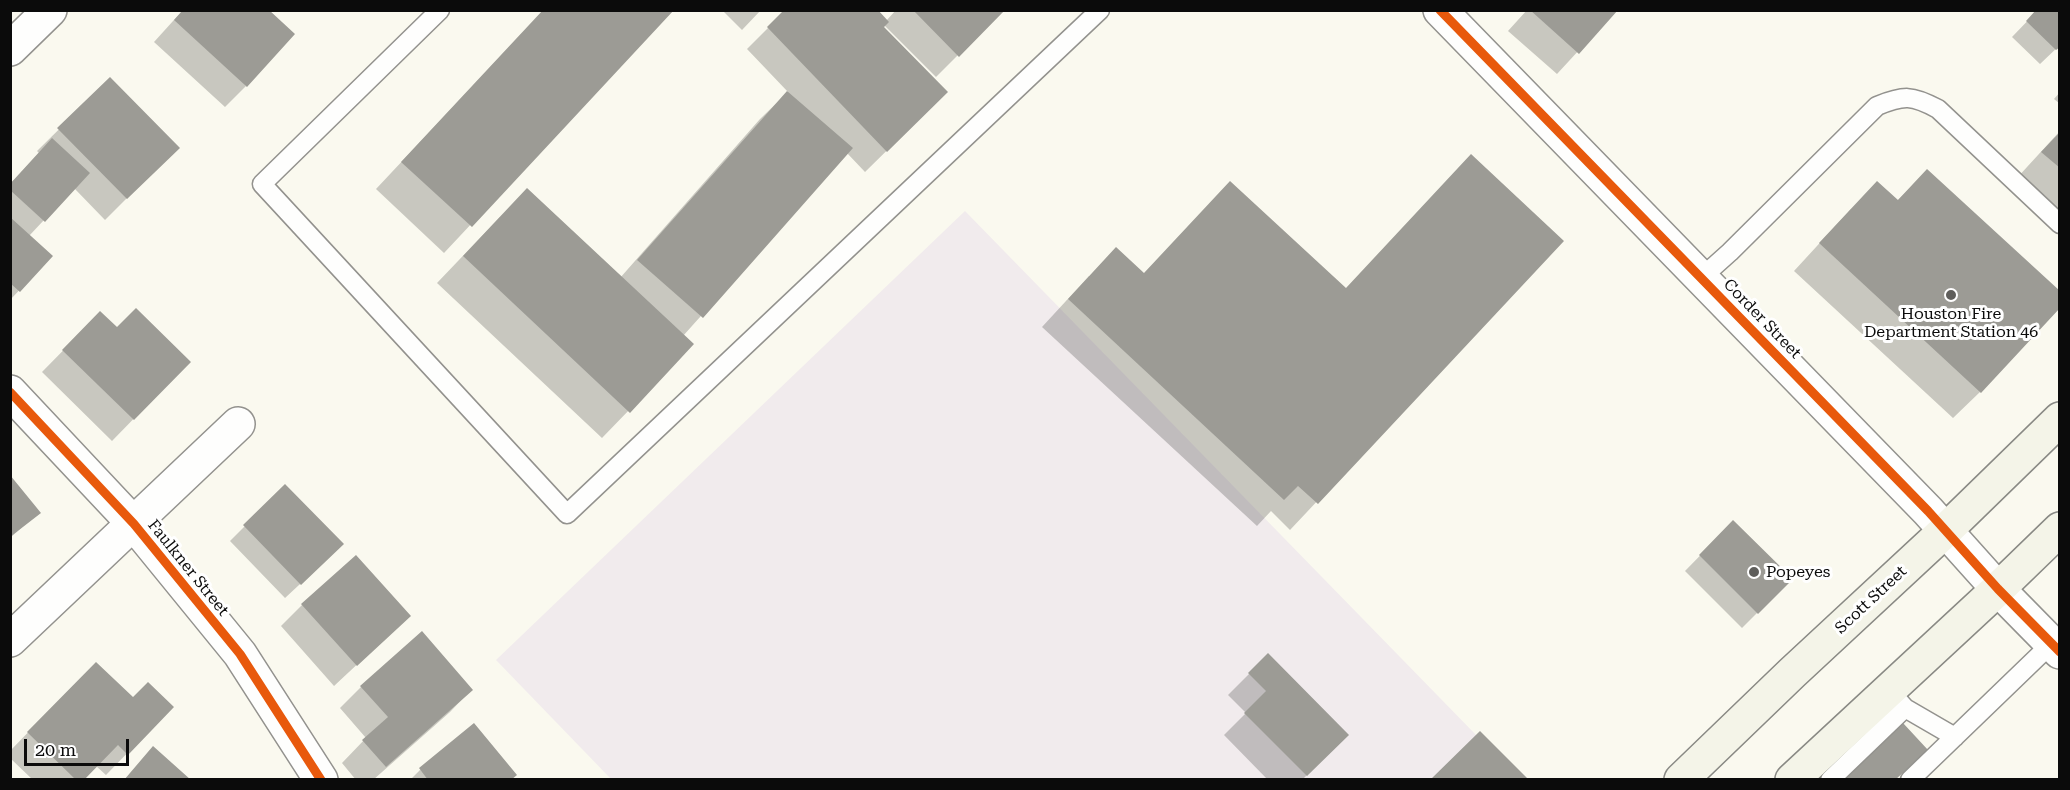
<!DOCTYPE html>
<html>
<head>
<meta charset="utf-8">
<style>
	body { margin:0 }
	#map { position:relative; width:2070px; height:790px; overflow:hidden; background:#faf9ef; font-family:"Roboto Serif",serif }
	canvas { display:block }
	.frame { position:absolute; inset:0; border:12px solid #0b0b0b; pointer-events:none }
	.scale { position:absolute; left:24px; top:739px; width:105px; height:27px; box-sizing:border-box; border:3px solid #0b0b0b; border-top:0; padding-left:8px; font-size:18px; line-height:21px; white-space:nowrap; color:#0b0b0b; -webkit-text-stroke:4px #fff; paint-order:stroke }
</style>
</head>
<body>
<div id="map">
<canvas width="2070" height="790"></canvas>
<div class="frame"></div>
<div class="scale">20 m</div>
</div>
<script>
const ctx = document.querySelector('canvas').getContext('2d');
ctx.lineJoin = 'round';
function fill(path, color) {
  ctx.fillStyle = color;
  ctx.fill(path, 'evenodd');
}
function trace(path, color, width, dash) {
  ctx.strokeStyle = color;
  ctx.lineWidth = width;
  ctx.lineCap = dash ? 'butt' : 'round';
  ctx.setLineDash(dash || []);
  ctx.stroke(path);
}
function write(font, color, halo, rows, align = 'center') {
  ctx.font = font + ' "Roboto Serif",serif';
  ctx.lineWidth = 6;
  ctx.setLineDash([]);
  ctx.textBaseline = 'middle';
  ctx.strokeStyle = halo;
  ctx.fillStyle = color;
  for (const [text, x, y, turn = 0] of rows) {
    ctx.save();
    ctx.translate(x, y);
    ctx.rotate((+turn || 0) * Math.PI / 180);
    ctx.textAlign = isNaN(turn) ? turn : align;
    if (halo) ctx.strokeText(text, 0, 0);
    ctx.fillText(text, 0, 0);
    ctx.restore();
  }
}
const industrial = new Path2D(`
	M965,211l554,568h-908l-115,-119z`);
const shadow = new Path2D(`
	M183,10l63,76 -21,21 -71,-65z
	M544,10h128l-228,243 -68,-64z
	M722,10h39l-19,20z
	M786,10l100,11 10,-11h107l-67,67 -54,-54 -2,2 44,89 -59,58 -18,-19 -164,183 9,9 -90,93 -165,-155 63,-66 120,61 140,-159 28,-27 -41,-43z
	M1527,10h89l-59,64 -49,-43z
	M2038,10l22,35 -20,19 -28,-27z
	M110,79l67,69 -72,72 -31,-32 -45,48 22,21 -41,43v-116l29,-31 -2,-2z
	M2060,92v12l-6,-5z
	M2060,131v87l-44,-39z
	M1927,171l53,221 -27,26 -159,-147 57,-62 46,-8z
	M1562,241l-272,289 -19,-19 -14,15 -215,-199 47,-51 54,-2 202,15z
	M100,313l17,16 72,33 -77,79 -70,-69z
	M10,477l29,35 -29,26z
	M285,486l42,73 -42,39 -55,-57z
	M1733,522l58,57 -49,49 -57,-57z
	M302,605l107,11 -75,70 -53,-60z
	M1268,655l79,80 -45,45h-34l-44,-45 22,-22 -18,-18z
	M74,685l98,22 -66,68 -10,-9 -14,14h-49l-23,-22v-7z
	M361,687l110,3 -21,22 -77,68h-17l-14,-17 24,-25 -26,-30z
	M474,725l36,55h-100l10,-10z`);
const building = new Path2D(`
	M183,10h86l26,24 -48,53 -73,-67z
	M543,10h131l-202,217 -71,-65z
	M784,10h94l11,12 -5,5 64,65 -61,60 -120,-125z
	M913,10h92l-46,47z
	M1530,10h88l-39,44z
	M2036,10h24v37l-4,3 -30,-29z
	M110,77l70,71 -53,51 -70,-71z
	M787,91l66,57 -150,170 -66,-58z
	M2060,132v36l-19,-16z
	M52,138l38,35 -45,49 -35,-32v-6z
	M1471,154l93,87 -246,263 -20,-18 -14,14 -216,-201 48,-52 28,26 86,-92 116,107z
	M1927,169l133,122v17l-79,85 -162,-150 58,-62 21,19z
	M527,188l167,156 -64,69 -167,-157z
	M10,217l43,39 -33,36 -10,-9z
	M136,308l55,54 -57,58 -72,-70 38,-39 17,16z
	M10,475l31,38 -31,24z
	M285,484l59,60 -43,41 -58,-60z
	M1733,520l60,59 -35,35 -59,-59z
	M356,555l55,61 -54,50 -56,-62z
	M422,631l51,59 -87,77 -24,-27 26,-23 -28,-31z
	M1268,653l81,82 -42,41 -63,-63 22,-22 -18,-18z
	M96,662l37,35 15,-15 26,25 -46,48 -10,-10 -34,35h-8l-49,-48z
	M474,723l43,52 -6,5h-83l-9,-12z
	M1903,723l25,27 -33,30h-54z
	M1480,731l49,49h-99z
	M153,746l38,34h-67z`);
const service = new Path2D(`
	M440,10l-178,174 305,330 533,-504
	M1701,278l29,-26 147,-146c27,-11 35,-11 61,3l122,115
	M1897,699l8,9 50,29
	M1830,780l75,-72
	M1910,780l141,-136`);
const minor = new Path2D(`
	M1440,10l488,501 70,78 62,63
	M10,49l40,-39
	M10,392l124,132 106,130 81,126
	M10,640l228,-216`);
const secondary = new Path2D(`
	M1681,780l111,-107 154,-143 114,-111
	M1792,780l206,-191 62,-60`);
const cycleway = new Path2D(`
	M1440,10l488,501 70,78 62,63
	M10,392l124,132 106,130 81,126`);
const markers = [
	[1951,295,6,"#5f5e5b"],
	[1754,572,6,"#5f5e5b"]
];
const poiNames = [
	["Houston Fire",1951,314],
	["Department Station 46",1951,332],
	["Popeyes",1766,572,"left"]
];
const streetNames = [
	["Corder Street",1762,319,46],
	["Faulkner Street",188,568,51],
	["Scott Street",1871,600,-43]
];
fill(industrial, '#f1ebed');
fill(shadow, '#0003');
fill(building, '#9c9b95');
trace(service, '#93928e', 21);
trace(minor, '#93928e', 36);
trace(secondary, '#898984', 36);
trace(service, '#fefefd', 18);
trace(minor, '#fefefd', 33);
trace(secondary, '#f4f4e8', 33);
trace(cycleway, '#e8590c', 9);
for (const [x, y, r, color] of markers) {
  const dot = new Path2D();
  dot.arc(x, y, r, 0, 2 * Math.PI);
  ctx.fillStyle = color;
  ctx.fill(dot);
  trace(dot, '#fff', 2);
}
write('16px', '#0b0b0b', '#fff', poiNames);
write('16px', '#0b0b0b', '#fff', streetNames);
</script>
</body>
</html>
